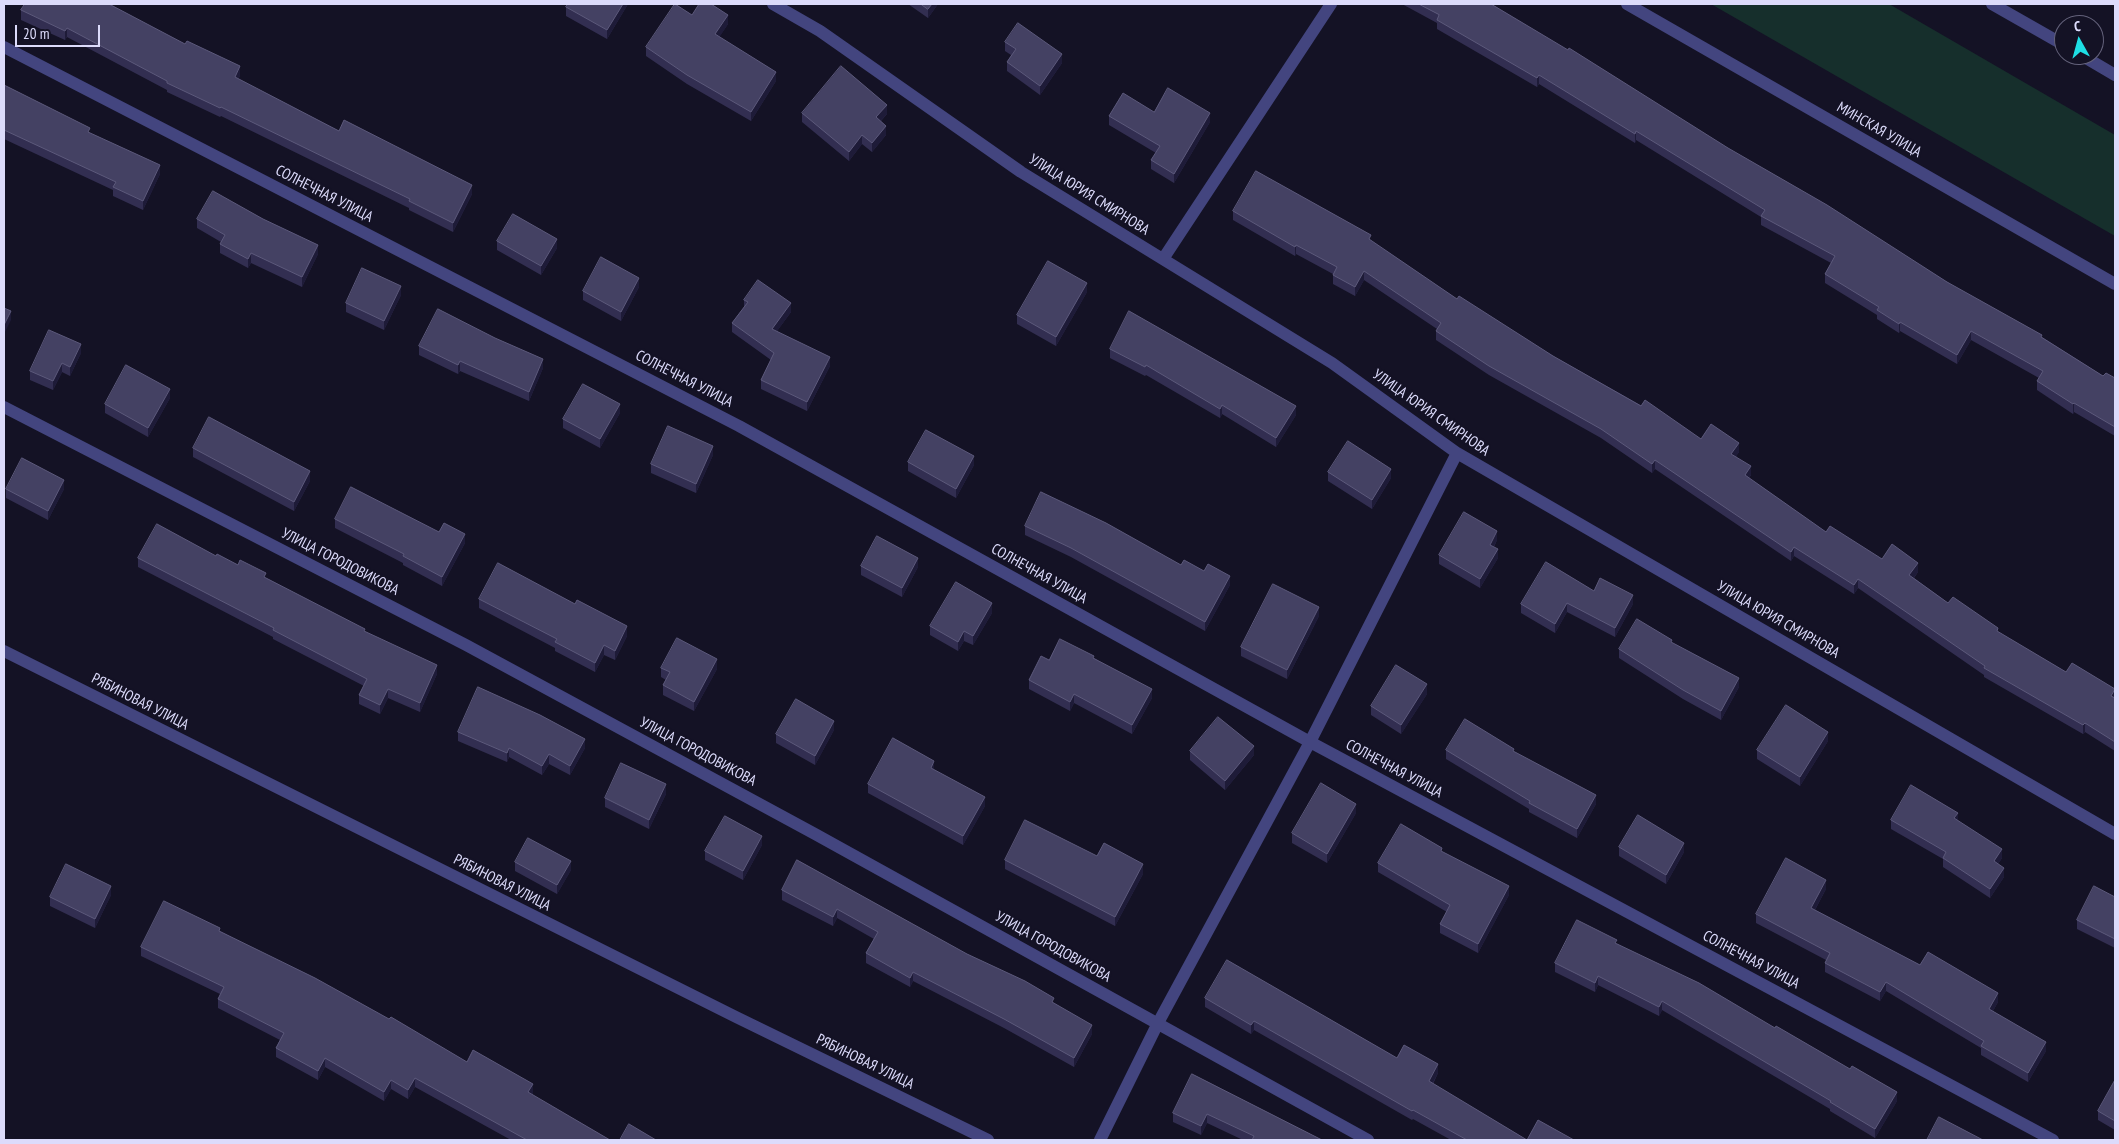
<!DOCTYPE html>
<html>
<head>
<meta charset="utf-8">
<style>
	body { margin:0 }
	#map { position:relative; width:2119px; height:1144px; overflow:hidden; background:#141225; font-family:"PT Sans Narrow",sans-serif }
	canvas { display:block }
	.frame { position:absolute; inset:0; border:5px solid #dcdbfb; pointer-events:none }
	.north { position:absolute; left:2054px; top:15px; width:50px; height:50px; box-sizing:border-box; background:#141225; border:1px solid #64627b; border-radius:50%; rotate:353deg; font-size:14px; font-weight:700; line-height:20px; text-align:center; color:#dcdbfb }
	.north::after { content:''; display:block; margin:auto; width:18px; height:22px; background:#1edee4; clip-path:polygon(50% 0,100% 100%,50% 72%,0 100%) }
	.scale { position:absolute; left:15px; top:25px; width:85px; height:22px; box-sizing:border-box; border:2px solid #dcdbfb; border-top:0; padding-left:6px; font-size:15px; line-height:18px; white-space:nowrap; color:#dcdbfb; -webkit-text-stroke:4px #141225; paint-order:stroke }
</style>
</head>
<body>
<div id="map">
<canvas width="2119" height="1144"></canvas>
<div class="frame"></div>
<div class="north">С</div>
<div class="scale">20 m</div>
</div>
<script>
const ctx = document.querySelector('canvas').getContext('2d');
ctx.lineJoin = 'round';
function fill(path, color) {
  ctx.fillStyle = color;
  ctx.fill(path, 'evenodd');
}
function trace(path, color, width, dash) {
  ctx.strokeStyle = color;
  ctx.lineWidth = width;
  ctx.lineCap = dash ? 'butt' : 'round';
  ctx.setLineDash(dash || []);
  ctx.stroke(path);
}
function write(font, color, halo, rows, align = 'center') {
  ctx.font = font + ' "PT Sans Narrow",sans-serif';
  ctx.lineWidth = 4.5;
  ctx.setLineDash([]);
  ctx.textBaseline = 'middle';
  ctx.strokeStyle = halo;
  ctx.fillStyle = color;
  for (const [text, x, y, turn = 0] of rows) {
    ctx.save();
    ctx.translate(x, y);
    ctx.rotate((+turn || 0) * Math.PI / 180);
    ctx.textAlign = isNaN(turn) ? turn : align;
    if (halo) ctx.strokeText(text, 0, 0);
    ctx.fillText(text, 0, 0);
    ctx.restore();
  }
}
const green = new Path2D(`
	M1711,4h178l226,131v101z`);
const minor = new Path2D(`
	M773,4l47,27 201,141 311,191 125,90 658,381
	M1627,4l488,280
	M1992,4l72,41
	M4,47l735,379 571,316 743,398
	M2081,55l34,20
	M1163,259l168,-255
	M4,407l462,238 349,189 553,306
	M4,651l732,366 252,123
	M1100,1140l58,-117 152,-281 147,-289`);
const wall = new Path2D(`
	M21,4h88l131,72 -2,3 101,52 133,63 -19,38 -44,-22v-2l-188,-92 -1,1 -53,-25v-2l-100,-53 -2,3 -44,-20v-10l3,-5z
	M628,4l-21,35 -41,-23v-9z
	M908,4h30l-10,14z
	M1402,4h89l456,278 95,55 61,39 12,2v58l-41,-24 -1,2 -36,-24v-9l2,-3 -68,-38 -14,24 -57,-33 -1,2 -22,-14v-4l-52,-32v-9l6,-11 -70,-38v-8l-125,-77 -1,3 -96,-59 -2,3 -100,-58v-6z
	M692,15l36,9 -9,13 57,44 -25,40 -64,-37 -41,-28v-9z
	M1005,42l57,21 -22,32 -33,-24v-9l4,-7 -6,-4z
	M4,85l86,48 70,41 -17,36 -30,-14v-6l-109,-51z
	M1154,112l56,10 -36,61 -23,-14v-9l5,-7 -47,-28v-9z
	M802,113l85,1 -6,7 5,14 -14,17 -10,-8 -13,17 -47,-39z
	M1233,211l138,30 86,58 96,57 148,83 38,13 -3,4 15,19 -2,3 77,54 56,27 36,13 -4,6 34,25 50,29 68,40 49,17v62l-30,-19 -2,2 -99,-57v-2l-126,-87 -4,6 -60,-38 -3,5 -136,-92 -3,4 -51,-35 -112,-63 -53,-35v-9l1,-2 -73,-49 -9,16 -22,-12v-10l-37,-20 -1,2 -62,-36z
	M197,219l121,35 -16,33 -51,-24 -3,5 -28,-15v-9l1,-2 -24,-14z
	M497,241l60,7 -16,27 -44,-25z
	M639,287l-18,34 -38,-21v-9z
	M1087,292l-31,54 -39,-22v-9z
	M401,295l-17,35 -38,-18v-9z
	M744,300l47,12 -14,19 53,35 -23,45 -46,-22v-9l10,-20 -39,-28v-9l12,-16z
	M419,346l124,22 -14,33 -69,-30 -2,3 -39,-19z
	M1110,349l186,66 -20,32 -54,-33 -2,4 -74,-43 -1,1 -35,-18z
	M81,353l-11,23 -8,-4 -9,18 -23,-10v-9z
	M170,398l-22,39 -43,-24v-9z
	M620,413l-20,35 -37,-20v-9z
	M193,448l117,33 -16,30 -101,-54z
	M713,455l-17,38 -45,-20v-9z
	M908,462l66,3 -18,33 -48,-27z
	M1328,472l63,6 -19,31 -44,-28z
	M6,489h58l-16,31 -42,-22z
	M335,519l104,13 26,11 -23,43 -39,-21v-2l-68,-35z
	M1025,526l156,39 49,20 -25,46 -134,-74 -46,-22z
	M1497,540l-3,7 4,11 -18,30 -41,-24v-9z
	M216,556l22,9 28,13 99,54 72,42 -17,38 -32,-14 -8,16 -21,-10v-9l5,-9 -91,-47v-2l-135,-70v-9z
	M861,566l57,1 -16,30 -41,-22z
	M1594,591l39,13 -18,33 -48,-25 -12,21 -34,-20v-9z
	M479,599l148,37 -12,24 -11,-5 -9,17 -40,-21v-3l-76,-40z
	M992,613l-19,32 -9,-4 -6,10 -28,-16v-9z
	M1319,616l-32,63 -46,-23v-9z
	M1672,643l67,44 -18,33 -38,-21 -64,-41v-9z
	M1094,658l58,40 -20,36 -58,-31 -4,8 -41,-22v-9l20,-20z
	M661,668l56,1 -23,42 -31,-16v-10l3,-5 -5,-3z
	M1427,694l-26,40 -30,-19v-9z
	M834,730l-19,35 -39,-22v-9z
	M458,732l127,16 -15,27 -21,-11 -7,11 -33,-18 -2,5 -49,-21z
	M1828,741l-28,45 -43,-27v-9z
	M1446,750l68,2 82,52 -19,34 -48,-26v-3l-83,-50z
	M1190,751l64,4 -29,35 -35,-30z
	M934,770l51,36 -22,39 -95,-52v-9z
	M666,794l-17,35 -44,-22v-9z
	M1356,813l-29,50 -35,-20v-10z
	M1891,820l67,1 44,37 -4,6 6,13 -14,21 -47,-31v-8l-52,-30z
	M762,845l-19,35 -38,-20v-9z
	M1619,847l65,5 -18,32 -47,-28z
	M1442,852l67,43 -31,58 -38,-20v-9l7,-12 -69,-40v-9z
	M1097,856l46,18 -28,52 -110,-57v-9z
	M797,860l257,144 38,30 -18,33 -70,-39 -91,-47 -3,6 -44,-24v-10l8,-14 -37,-21 -4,8 -51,-26v-10z
	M515,862l56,8 -14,24 -42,-23z
	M1826,889l-11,21 105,55 78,37 -5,9 53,40 -18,31 -47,-27v-7l-95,-57 -6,10 -55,-29v-9l1,-3 -70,-37v-9z
	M111,895l-16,33 -45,-22v-9z
	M2115,897v51l-38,-19v-9z
	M220,931l247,131 66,31 -1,2 78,45h-99l-96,-53 -7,12 -17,-10 -7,12 -59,-34 -7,13 -42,-23v-9l4,-8 -62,-32v-9l2,-5 -79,-38v-9z
	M1617,944l280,157 -22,37 -45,-27v-2l-168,-99 -3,6 -61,-31 -3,7 -40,-20v-9z
	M1205,998l192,60 41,15 -5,11 94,56h47h-123l-38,-21 -1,1 -158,-90 -3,4 -46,-27z
	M1192,1074l130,66h-79l-36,-17 -6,12 -28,-13v-9z
	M2115,1080v50l-17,-10v-9z`);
const shadedWall = new Path2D(`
	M623,4h5l-21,35v-9z
	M932,4h6l-10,14v-9z
	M728,15v9l-13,20v-10z
	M67,28v9l-2,3v-9z
	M1062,54v9l-22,32v-9z
	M240,66v10l-5,11v-10z
	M776,72v9l-25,40v-9z
	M1539,75v9l-2,3v-9z
	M887,105v9l-11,12v-9z
	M1210,113v9l-36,61v-9z
	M886,126v9l-14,17v-9z
	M1636,131v9l-1,3v-9z
	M862,135v9l-13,17v-9z
	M160,165v9l-17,36v-9z
	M472,185v9l-19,38v-9z
	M557,239v9l-16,27v-9z
	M318,245v9l-16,33v-10z
	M1296,245v9l-1,2v-9z
	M251,253v10l-3,5v-9z
	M1364,271v9l-9,16v-9z
	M639,278v9l-18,34v-9z
	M1087,283v9l-31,54v-9z
	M401,286v9l-17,35v-9z
	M791,303v9l-19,26v-9z
	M11,311v9l-7,14v-9z
	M1900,322v9l-1,2v-9z
	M1971,331v9l-14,24v-9z
	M81,344v9l-11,23v-9z
	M830,357v9l-23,45v-9z
	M543,359v9l-14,33v-9z
	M460,361v10l-2,3v-9z
	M62,363v9l-9,18v-9z
	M170,389v9l-22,39v-9z
	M2074,403v9l-1,2v-10z
	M620,404v9l-20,35v-9z
	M1222,405v9l-2,4v-9z
	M1296,406v9l-20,32v-9z
	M1739,443v9l-8,11v-9z
	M713,446v9l-17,38v-9z
	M974,456v9l-18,33v-9z
	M1655,460v9l-3,4v-9z
	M1751,466v9l-6,9v-9z
	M1391,469v9l-19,31v-9z
	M310,471v10l-16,30v-9z
	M64,480v9l-16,31v-9z
	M1497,531v9l-7,14v-9z
	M465,534v9l-23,43v-9z
	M1794,547v9l-3,5v-9z
	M1498,549v9l-18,30v-9z
	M918,558v9l-16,30v-9z
	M1918,563v9l-9,12v-9z
	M1230,576v9l-25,46v-9z
	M1858,579v9l-4,6v-9z
	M1633,595v9l-18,33v-9z
	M992,603v10l-19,32v-9z
	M1567,603v9l-12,21v-9z
	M1319,607v9l-32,63v-9z
	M627,626v10l-12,24v-9z
	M964,631v10l-6,10v-9z
	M604,645v10l-9,17v-9z
	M717,659v10l-23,42v-9z
	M437,665v9l-17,38v-9z
	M1739,678v9l-18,33v-9z
	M1427,684v10l-26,40v-9z
	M388,689v9l-8,16v-9z
	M1152,689v9l-20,36v-9z
	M2115,689v9l-4,-2z
	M1074,694v9l-4,8v-9z
	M834,721v9l-19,35v-9z
	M2085,723v9l-2,2v-9z
	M1828,732v9l-28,45v-9z
	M585,739v9l-15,27v-9z
	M1254,746v9l-29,35v-9z
	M509,748v9l-2,5v-9z
	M549,754v10l-7,11v-9z
	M934,761v9l-3,-2z
	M666,784v10l-17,35v-9z
	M1596,795v9l-19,34v-9z
	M985,797v9l-22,39v-9z
	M1356,804v9l-29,50v-9z
	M1958,813v9l-4,-4z
	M762,836v9l-19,35v-9z
	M1684,843v9l-18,32v-9z
	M2002,849v9l-8,12v-9z
	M571,861v9l-14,24v-9z
	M1143,864v10l-28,52v-9z
	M2004,868v9l-14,21v-9z
	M1826,880v9l-15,28v-9z
	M111,886v9l-16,33v-9z
	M1509,886v9l-31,58v-9z
	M837,909v9l-4,8v-9z
	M913,972v9l-3,6v-9z
	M1598,976v9l-3,7v-9z
	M1886,982v9l-6,10v-9z
	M1998,993v9l-9,16v-9z
	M1662,1001v9l-3,6v-9z
	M1254,1021v9l-3,4v-9z
	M1092,1025v9l-18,33v-9z
	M2046,1042v9l-18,31v-9z
	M325,1058v9l-7,13v-9z
	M1438,1064v9l-9,17v-9z
	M415,1078v9l-7,12v-9z
	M391,1080v9l-7,12v-9z
	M533,1084v9l-5,8v-9z
	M1897,1092v9l-22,37v-9z
	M1207,1114v9l-6,12v-9z`);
const building = new Path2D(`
	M25,4h84l76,40 2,-3 53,25 -5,11 104,54 5,-11 128,65 -19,38 -44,-22 1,-2 -189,-92 -1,1 -53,-25v-2l-100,-53 -2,3 -44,-21z
	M568,4h55l-16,26 -41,-23z
	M675,4l17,11 7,-11h12l17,11 -13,19 61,38 -25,40 -64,-37 -41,-28z
	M921,4h11l-4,5z
	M1419,4h72l77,46 1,-2 159,100 99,57 120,77 95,53 -1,2 62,39 3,-3 9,5v49l-41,-24 -1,1 -36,-23 6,-10 -72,-40 -14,24 -57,-33 -1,2 -22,-14 2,-3 -54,-33 10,-18 -74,-40 4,-6 -129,-79 -1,3 -96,-59 -2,3 -100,-58 2,-5z
	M1018,23l44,31 -22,32 -33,-24 9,-13 -11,-7z
	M841,66l46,39 -11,12 10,9 -14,17 -10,-8 -13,17 -47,-39z
	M4,85l86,43 -2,4 72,33 -17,36 -30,-14 3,-5 -112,-52z
	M1168,88l42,25 -36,61 -23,-14 9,-14 -51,-30 14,-23 31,19z
	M1256,171l115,64 -2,4 88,60 2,-3 94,60 88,50 4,-6 56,39 10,-15 28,19 -8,11 20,12 -6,9 81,57 4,-6 52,33 10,-15 26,19 -9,12 39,28 5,-6 45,31 -1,3 69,41 6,-9 43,26 -4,7 4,2v44l-30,-19 -2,2 -99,-57 1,-2 -127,-87 -4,6 -60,-38 -3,5 -136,-92 -3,4 -51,-35 -112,-63 -53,-35 5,-8 -77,-52 -9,16 -22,-12 4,-8 -41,-22 -1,2 -62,-36z
	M213,191l50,28 55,26 -16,32 -51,-24 -3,6 -28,-15 5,-9 -28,-16z
	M513,214l44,25 -16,27 -44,-25z
	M601,257l38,21 -18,34 -38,-21z
	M1048,261l39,22 -31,54 -39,-22z
	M362,268l39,18 -17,35 -38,-18z
	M758,280l33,23 -19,26 58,28 -23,45 -46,-22 13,-27 -42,-30 16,-21 -4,-2z
	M4,308l7,3 -7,14z
	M438,309l57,29 48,21 -14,33 -69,-31 -2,4 -39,-19z
	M1129,311l167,95 -20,32 -54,-33 -2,4 -74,-44 -1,2 -35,-18z
	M49,330l32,14 -11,23 -8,-4 -9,18 -23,-10z
	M126,365l44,24 -22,39 -43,-24z
	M583,384l37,20 -20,35 -37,-20z
	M209,417l101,54 -16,31 -101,-54z
	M668,426l45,20 -17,38 -45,-20z
	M926,430l48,26 -18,33 -48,-27z
	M1348,441l43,28 -19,31 -44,-28z
	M22,458l42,22 -16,31 -42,-22z
	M351,487l88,45 5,-9 21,11 -23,43 -39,-21 1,-2 -69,-35z
	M1041,492l65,31 75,42 3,-5 20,11 4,-7 22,12 -25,46 -134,-74 -46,-22z
	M1464,512l33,19 -7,14 8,4 -18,30 -41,-24z
	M157,524l59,32 1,-2 21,11 2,-5 26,13 -2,4 101,52 -1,2 73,34 -17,38 -32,-14 -8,16 -21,-10 8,-16 -94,-49 1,-2 -136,-70z
	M877,536l41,22 -16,30 -41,-22z
	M1546,562l48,29 6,-13 33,17 -18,33 -48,-25 -12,21 -34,-20z
	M498,563l77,41 2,-4 50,26 -12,25 -11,-6 -9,18 -40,-21 2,-3 -78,-40z
	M956,582l36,21 -19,33 -9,-5 -6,11 -28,-16z
	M1273,584l46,23 -32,63 -46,-23z
	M1637,619l35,21 -1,2 68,36 -18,33 -38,-21 -64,-41z
	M677,638l40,21 -23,43 -31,-17 7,-13 -9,-4z
	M1060,639l34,17 -1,2 59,31 -20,36 -58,-31 -4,8 -41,-22 12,-24 8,4z
	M1396,665l31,19 -26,41 -30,-19z
	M478,687l62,28 45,24 -15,27 -21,-12 -7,12 -33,-18 -2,5 -49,-21z
	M796,699l38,22 -19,35 -39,-22z
	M1786,705l42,27 -28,45 -43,-27z
	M1218,717l36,29 -29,35 -35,-30z
	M1465,719l49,30 -1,2 83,44 -19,34 -48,-26 1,-2 -84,-51z
	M893,738l41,23 -3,7 54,29 -22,39 -95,-52z
	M621,763l45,21 -17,36 -44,-22z
	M1321,783l35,21 -29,50 -35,-21z
	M1911,785l47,28 -4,5 48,31 -8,12 10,7 -14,21 -47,-31 3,-6 -55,-32z
	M1638,815l46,28 -18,32 -47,-28z
	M725,816l37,20 -19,35 -38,-20z
	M1025,820l72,36 7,-13 39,21 -28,53 -110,-57z
	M1401,824l41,24 -1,3 68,35 -31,58 -38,-20 10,-19 -72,-42z
	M528,838l43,23 -14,24 -42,-23z
	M1786,858l40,22 -15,28 109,57 8,-13 70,41 -9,16 57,33 -18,31 -47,-27 3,-5 -98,-59 -6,10 -55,-29 5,-10 -74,-39z
	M797,860l170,94 58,27 29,17 -2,4 40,23 -18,33 -70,-39 -91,-47 -3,6 -44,-25 12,-21 -41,-23 -4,8 -51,-27z
	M66,864l45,22 -16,33 -45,-22z
	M2094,886l21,11v42l-38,-19z
	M164,901l56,27 -1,3 96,47 74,41 2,-2 76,45 6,-12 60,34 -5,8 82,48h-84h1l-112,-62 -7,12 -17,-10 -7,12 -59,-34 -7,13 -42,-23 8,-15 -66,-34 6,-12 -83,-40z
	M1577,920l40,20 -2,3 84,40 76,45 1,-2 74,43 2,-3 45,26 -22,37 -45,-27 1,-1 -169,-100 -3,6 -61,-31 -3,7 -40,-20z
	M1227,960l170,98 7,-13 34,19 -9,17 98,59 11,-20 36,20h-107l-54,-30 -1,1 -158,-90 -3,4 -46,-27z
	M1192,1074l130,66h-70l2,-4 -47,-22 -6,12 -28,-13z
	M2115,1080v41l-17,-10z
	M1939,1117l44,23h-56z
	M629,1124l27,16h-36z`);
const streetNames = [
	["МИНСКАЯ УЛИЦА",1879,130,30],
	["СОЛНЕЧНАЯ УЛИЦА",324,194,27],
	["УЛИЦА ЮРИЯ СМИРНОВА",1089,195,32],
	["СОЛНЕЧНАЯ УЛИЦА",684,379,27],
	["УЛИЦА ЮРИЯ СМИРНОВА",1431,413,35],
	["УЛИЦА ГОРОДОВИКОВА",340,562,27],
	["СОЛНЕЧНАЯ УЛИЦА",1039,574,29],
	["УЛИЦА ЮРИЯ СМИРНОВА",1778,620,30],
	["РЯБИНОВАЯ УЛИЦА",140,702,27],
	["УЛИЦА ГОРОДОВИКОВА",698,752,28],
	["СОЛНЕЧНАЯ УЛИЦА",1394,769,28],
	["РЯБИНОВАЯ УЛИЦА",502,883,27],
	["УЛИЦА ГОРОДОВИКОВА",1053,947,29],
	["СОЛНЕЧНАЯ УЛИЦА",1751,960,28],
	["РЯБИНОВАЯ УЛИЦА",865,1062,26]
];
fill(green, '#162f2c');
trace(minor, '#43457f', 12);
fill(wall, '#322e51');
fill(shadedWall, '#1e1b38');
fill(building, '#444163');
trace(building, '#5c597b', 1);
write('15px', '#dcdbfb', '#141225', streetNames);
</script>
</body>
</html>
